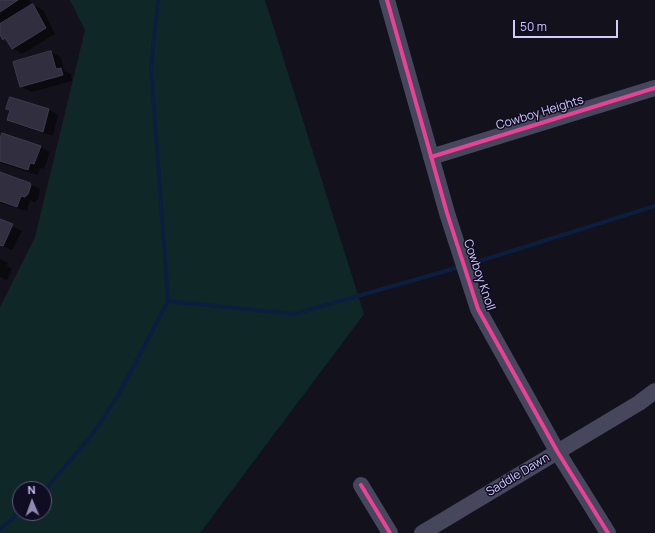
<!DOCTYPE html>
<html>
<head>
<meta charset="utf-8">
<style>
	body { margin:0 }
	#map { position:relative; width:655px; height:533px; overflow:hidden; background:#13111c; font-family:Manrope,sans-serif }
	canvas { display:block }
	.north { position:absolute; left:12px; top:481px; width:40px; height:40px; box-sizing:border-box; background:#100c21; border:1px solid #5e597a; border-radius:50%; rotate:358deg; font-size:11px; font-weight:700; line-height:16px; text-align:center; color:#d2ccff }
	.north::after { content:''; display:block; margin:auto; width:14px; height:18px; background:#8f8bb0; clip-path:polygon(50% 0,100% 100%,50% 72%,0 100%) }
	.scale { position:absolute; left:513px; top:20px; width:105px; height:18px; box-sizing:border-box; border:2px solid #d2ccff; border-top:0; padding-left:5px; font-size:12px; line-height:14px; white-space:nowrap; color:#d2ccff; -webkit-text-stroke:3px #100c21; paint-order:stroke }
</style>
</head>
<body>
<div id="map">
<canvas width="655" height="533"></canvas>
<div class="north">N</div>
<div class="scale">50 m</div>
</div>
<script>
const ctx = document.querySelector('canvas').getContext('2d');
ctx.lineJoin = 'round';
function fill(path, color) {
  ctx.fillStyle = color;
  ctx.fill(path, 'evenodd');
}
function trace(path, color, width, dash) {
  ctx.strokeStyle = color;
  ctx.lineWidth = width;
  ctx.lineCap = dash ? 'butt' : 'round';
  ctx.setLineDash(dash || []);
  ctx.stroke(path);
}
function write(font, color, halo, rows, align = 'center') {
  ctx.font = font + ' Manrope,sans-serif';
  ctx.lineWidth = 3;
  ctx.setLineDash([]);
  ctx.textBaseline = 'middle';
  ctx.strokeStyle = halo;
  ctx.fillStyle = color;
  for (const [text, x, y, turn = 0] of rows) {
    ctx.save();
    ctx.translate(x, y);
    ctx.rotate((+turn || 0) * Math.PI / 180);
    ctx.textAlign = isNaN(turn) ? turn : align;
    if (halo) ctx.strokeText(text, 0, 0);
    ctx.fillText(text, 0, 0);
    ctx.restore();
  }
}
const green = new Path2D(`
	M70,0h195l99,314 -164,219h-200v-226l35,-70 50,-207zM20,489h24v24h-24z`);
const shadow = new Path2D(`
	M0,0h29l2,3 -31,20z
	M33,5l10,5 12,24 -33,20 -9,-6 -13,-16v-7z
	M51,52l10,5 3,14 7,3 1,7 -41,11 -10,-6z
	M48,109l10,6 -5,21 -35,-11 -10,-5 3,-10z
	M0,144l40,3 10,5 -6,17 -4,-1 -2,7 -38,-12z
	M0,173l30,11 10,5 -2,10 -3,3 -5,-2 -3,11 -27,-8z
	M0,220l22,11 -10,19 -12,-5z
	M0,259l8,4 -1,3 5,3 -5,11 -7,-3z`);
const stream = new Path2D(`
	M467,265l188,-59
	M168,301l126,13 166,-47
	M44,491l51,-60 24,-37 49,-93 -17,-234 7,-67
	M0,529l20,-17`);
const building = new Path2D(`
	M0,0h18l-18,12z
	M33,4l13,24 -34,21 -7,-11 -2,2 -3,-5v-11z
	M51,51l5,18 5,-1 2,7 -43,12 -7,-25z
	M10,97l39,12 -6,23 -36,-12 3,-10 -4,-1z
	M2,133l39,13 -7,18 -4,-1 -2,7 -28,-9v-21z
	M0,172l30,11 1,2 -3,9 -3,3 -4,-1 -4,11 -17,-6z
	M0,219l13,5 -10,22 -3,-1z`);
const minor = new Path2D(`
	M387,0l60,213 31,96 79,142 51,82
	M431,157l224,-69
	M361,485l29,48
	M422,533l217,-130 16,-12`);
const cycleway = new Path2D(`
	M387,0l60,213 31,96 79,142 51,82
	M431,157l224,-69
	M361,485l29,48`);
const streetNames = [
	["Cowboy Heights",540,113,-17],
	["Cowboy Knoll",479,275,71],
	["Saddle Dawn",518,475,-31]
];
fill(green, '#102728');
fill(shadow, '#0007');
trace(stream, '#0b1e3f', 4);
fill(building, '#312e3f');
trace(building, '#3e3b50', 1);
trace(minor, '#46465d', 16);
trace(cycleway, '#ea4096', 4);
write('12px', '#d2ccff', '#100c21', streetNames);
</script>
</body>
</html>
